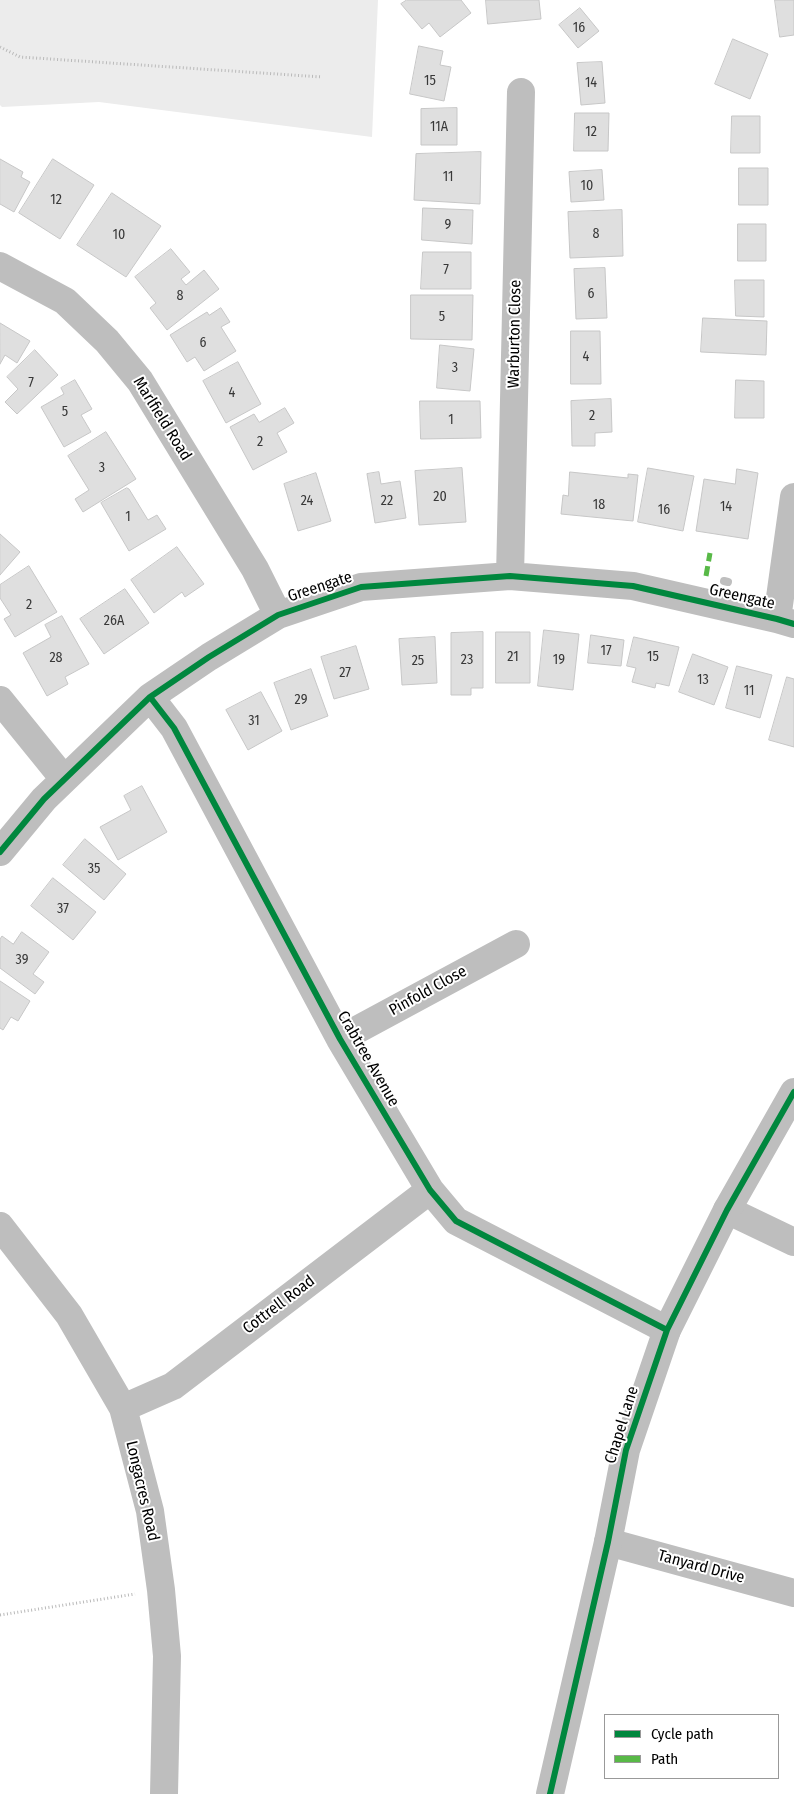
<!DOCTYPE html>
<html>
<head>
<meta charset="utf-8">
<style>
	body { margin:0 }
	#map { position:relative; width:794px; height:1794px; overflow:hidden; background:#fff; font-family:"Fira Sans Condensed",sans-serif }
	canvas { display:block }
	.legend { position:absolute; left:604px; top:1714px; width:175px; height:65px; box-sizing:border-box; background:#fff; border:1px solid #999; margin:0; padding:6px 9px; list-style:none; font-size:15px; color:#000 }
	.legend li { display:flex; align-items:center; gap:10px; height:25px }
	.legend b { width:25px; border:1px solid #999 }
</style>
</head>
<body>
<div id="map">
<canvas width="794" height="1794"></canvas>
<ul class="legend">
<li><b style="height:6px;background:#00873e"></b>Cycle path</li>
<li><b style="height:6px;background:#58b947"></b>Path</li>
</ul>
</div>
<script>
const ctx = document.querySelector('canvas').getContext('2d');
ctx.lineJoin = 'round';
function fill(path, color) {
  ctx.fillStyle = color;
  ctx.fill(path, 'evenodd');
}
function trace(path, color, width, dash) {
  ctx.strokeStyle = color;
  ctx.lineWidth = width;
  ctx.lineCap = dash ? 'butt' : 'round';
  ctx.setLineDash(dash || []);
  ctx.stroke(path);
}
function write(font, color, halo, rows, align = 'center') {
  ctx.font = font + ' "Fira Sans Condensed",sans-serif';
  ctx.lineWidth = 4;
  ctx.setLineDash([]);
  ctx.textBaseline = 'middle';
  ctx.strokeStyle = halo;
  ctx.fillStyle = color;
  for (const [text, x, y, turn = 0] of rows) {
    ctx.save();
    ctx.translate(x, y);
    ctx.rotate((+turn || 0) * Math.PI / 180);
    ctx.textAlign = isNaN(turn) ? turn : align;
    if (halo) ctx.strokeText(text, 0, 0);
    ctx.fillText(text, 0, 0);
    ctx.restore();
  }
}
const green = new Path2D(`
	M0,0h378l-6,137 -273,-35 -97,5 -2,-2z`);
const stream = new Path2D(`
	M724,581l4,1`);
const building = new Path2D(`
	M407,0h54l10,13 -31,24 -11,-14 -7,6 -21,-25z
	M486,0h53l2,19 -53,5z
	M775,0h19v35l-14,2z
	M580,8l19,23 -21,17 -19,-23z
	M733,39l35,15 -18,45 -35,-15z
	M419,46l24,5 -3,14 11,2 -7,34 -34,-7z
	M602,62l3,41 -24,2 -4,-42z
	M457,108v37h-36v-36z
	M575,113h34l-1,38h-34z
	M732,116h28v37h-29z
	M481,152l-1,52 -66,-4 2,-46z
	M0,159l23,13 -2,5 9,5 -16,30 -14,-8z
	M53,159l41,26 -34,54 -41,-26z
	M739,168h29v37h-29z
	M602,170l2,30 -33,2 -2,-30z
	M112,193l49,33 -35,51 -49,-32z
	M423,208l50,2 -1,34 -50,-4z
	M622,210l1,46 -53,2 -2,-46z
	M738,224h28v37h-28z
	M171,249l19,23 -9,7 5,6 18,-15 15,19 -52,41 -17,-22 6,-5 -21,-26z
	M423,252h48v37h-50z
	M605,268l2,50 -31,1 -2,-50z
	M735,280h29v37l-28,-1z
	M411,295h62l-1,45 -61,-1z
	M221,308l9,14 -9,5 15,24 -32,20 -9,-14 -8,5 -17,-27 37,-23 2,3z
	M703,318l64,3 -1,34 -65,-3z
	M0,323l30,18 -13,22 -12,-8 -5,9z
	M571,331h29l1,53h-30z
	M440,345l34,4 -4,42 -33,-3z
	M35,350l23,25 -41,39 -12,-12 13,-13 -11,-12z
	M238,362l23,42 -35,19 -23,-42z
	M75,380l17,29 -11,6 10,17 -27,15 -23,-40 23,-13 -3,-6z
	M736,380l28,1v37h-29z
	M611,399l1,33 -17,1v13h-23l-1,-45z
	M420,401h60l1,37 -60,1z
	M285,408l9,15 -17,10 10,19 -34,18 -23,-43 24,-13 5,8z
	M106,432l30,47 -53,33 -8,-13 14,-9 -21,-34z
	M462,468l4,54 -47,3 -4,-54z
	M648,468l46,8 -11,55 -45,-9z
	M737,469l21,4 -10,66 -52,-8 8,-52 31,5z
	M379,472l2,12 19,-3 6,37 -31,5 -8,-49z
	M570,472l58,6v-4l10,1 -5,46 -72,-7 2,-19 5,1z
	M316,473l15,48 -33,10 -14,-47z
	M127,488l2,1 19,31 9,-5 9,14 -37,22 -28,-48z
	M0,534l20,18 -20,23z
	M177,547l27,37 -19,13 -3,-5 -28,21 -23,-33z
	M29,566l28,46 -42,25 -11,-18 7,-4 -11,-17v-13z
	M125,589l24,34 -45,31 -24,-35z
	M62,616l27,48 -24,13 3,7 -21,12 -24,-43 28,-16 -6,-12z
	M544,630l35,4 -6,56 -35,-4z
	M483,632v56h-12v7h-20v-62z
	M496,632h34v51h-34z
	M591,635l33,5 -3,26 -33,-3z
	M435,637l2,46 -35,2 -3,-46z
	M634,637l45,10 -10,39 -13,-3 -1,5 -23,-6 4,-14 -9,-2z
	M356,646l13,43 -35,10 -13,-42z
	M693,654l35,13 -14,38 -35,-13z
	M737,666l35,9 -12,43 -34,-10z
	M311,669l17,47 -37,14 -17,-47z
	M787,677l7,2v68l-25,-7z
	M261,692l21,39 -34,19 -22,-40z
	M142,786l25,46 -49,28 -18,-33 31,-17 -7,-14z
	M85,839l41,35 -22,26 -41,-35z
	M53,878l43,34 -23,28 -42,-34z
	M22,932l27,20 -16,22 11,8 -9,12 -35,-26v-29l2,-3 11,8z
	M0,981l30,20 -12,20 -7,-4 -8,13 -3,-2z`);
const path = new Path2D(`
	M0,47l20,10 302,20
	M0,1615l135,-21`);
const minor = new Path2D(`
	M0,266l65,35 42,40 33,40 115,188 23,46
	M510,576l11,-484
	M777,619l17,-122
	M150,697l24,31 166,311 90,151 26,31 211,109
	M0,700l64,79
	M0,852l44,-53 106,-102 59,-40 69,-42 83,-28 149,-11 123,10 144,33 17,5
	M340,1039l176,-95
	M727,1210l67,32
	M0,1226l69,89 54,93 27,103 11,79 6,66 -3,138
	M123,1408l50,-22 257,-196
	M608,1542l186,51`);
const tertiary = new Path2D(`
	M550,1794l58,-252 18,-92 41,-120 60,-120 67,-118`);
const quiet = new Path2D(`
	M706,576l4,-23`);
const cycleway = new Path2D(`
	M150,697l24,31 166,311 90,151 26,31 211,109
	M0,852l44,-53 106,-102 59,-40 69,-42 83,-28 149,-11 123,10 144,33 17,5
	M550,1794l58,-252 18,-92 41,-120 60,-120 67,-118`);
const numberNames = [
	["16",579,28],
	["15",430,81],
	["14",591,83],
	["11A",439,127],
	["12",591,132],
	["11",448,177],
	["10",587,186],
	["12",56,200],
	["9",448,225],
	["8",596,234],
	["10",119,235],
	["7",446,270],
	["6",591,294],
	["8",180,296],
	["5",442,317],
	["6",203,343],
	["4",586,357],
	["3",455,368],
	["7",31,383],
	["4",232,393],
	["5",65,412],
	["2",592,416],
	["1",451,420],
	["2",260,442],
	["3",102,468],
	["20",440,497],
	["24",307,501],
	["22",387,501],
	["18",599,505],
	["14",726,507],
	["16",664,510],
	["1",128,517],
	["2",29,605],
	["26A",114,621],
	["17",606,651],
	["21",513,657],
	["15",653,657],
	["28",56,658],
	["23",467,660],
	["19",559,660],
	["25",418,661],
	["27",345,673],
	["13",703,680],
	["11",749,691],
	["29",301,700],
	["31",254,721],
	["35",94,869],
	["37",63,909],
	["39",22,960]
];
const streetNames = [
	["Warburton Close",515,334,-89],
	["Marlfield Road",162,419,58],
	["Greengate",320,587,-18],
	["Greengate",742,597,13],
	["Pinfold Close",428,991,-29],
	["Crabtree Avenue",368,1059,60],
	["Cottrell Road",279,1305,-37],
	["Chapel Lane",622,1425,-73],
	["Longacres Road",142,1491,77],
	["Tanyard Drive",701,1567,15]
];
fill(green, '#ececec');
trace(stream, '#bfbfbf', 8);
fill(building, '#dfdfdf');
trace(building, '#c7c7c7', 1);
trace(path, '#b9b9b9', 3, [1, 2.5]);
trace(minor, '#bebebe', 28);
trace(tertiary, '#bebebe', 28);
trace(quiet, '#58b947', 5, [10, 5]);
trace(cycleway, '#00873e', 6);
write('14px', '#383838', null, numberNames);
write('16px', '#000', '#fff', streetNames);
</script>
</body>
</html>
